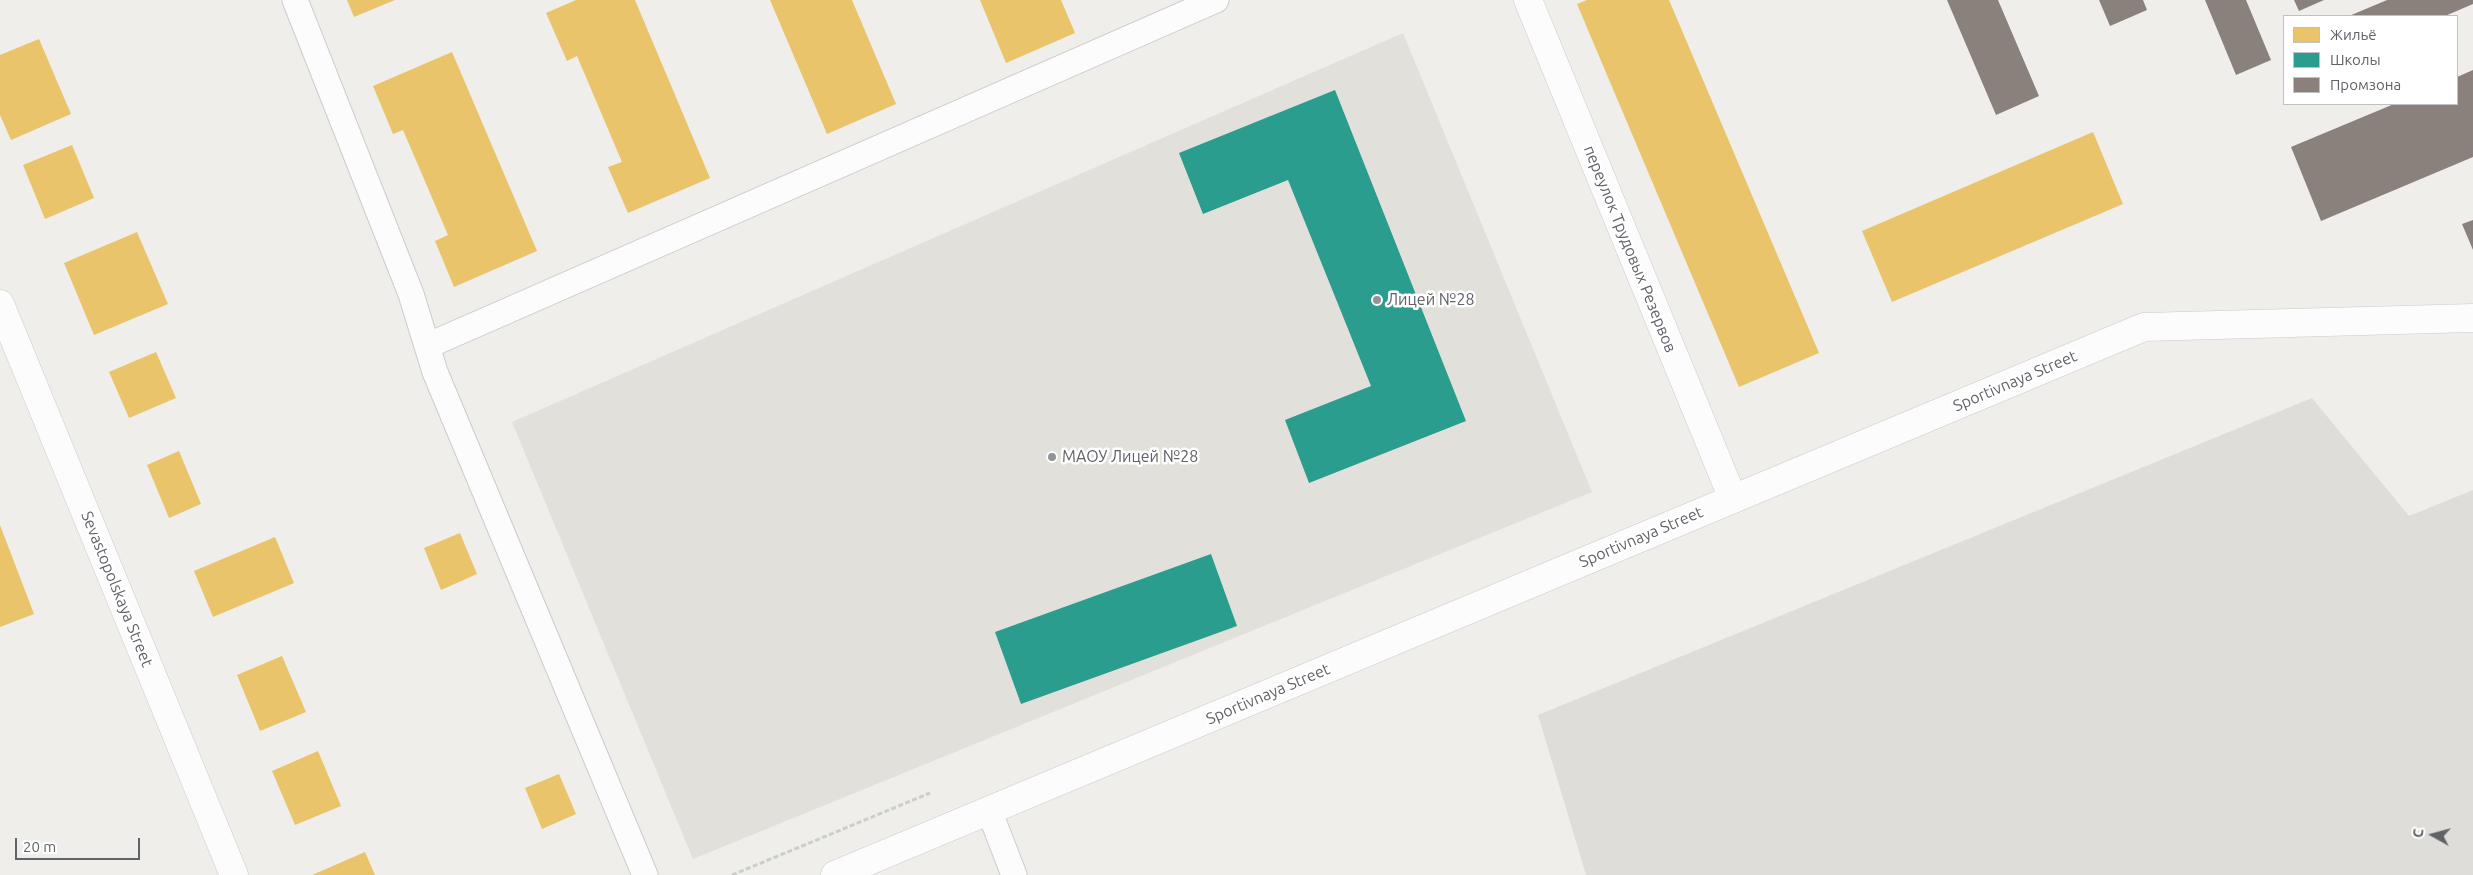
<!DOCTYPE html>
<html>
<head>
<meta charset="utf-8">
<style>
	body { margin:0 }
	#map { position:relative; width:2473px; height:875px; overflow:hidden; background:#efeeea; font-family:Ubuntu,sans-serif }
	canvas { display:block }
	.legend { position:absolute; left:2283px; top:15px; width:175px; height:90px; box-sizing:border-box; background:#fff; border:1px solid #bfc1c3; margin:0; padding:6px 9px; list-style:none; font-size:15px; color:#5f6368 }
	.legend li { display:flex; align-items:center; gap:10px; height:25px }
	.legend b { width:25px; border:1px solid #bfc1c3 }
	.north { position:absolute; left:2408px; top:810px; width:50px; height:50px; -webkit-text-stroke:4px #fff; paint-order:stroke; rotate:277deg; font-size:14px; font-weight:700; line-height:20px; text-align:center; color:#5f6368 }
	.north::after { content:''; display:block; margin:auto; width:18px; height:22px; background:#5f6368; clip-path:polygon(50% 0,100% 100%,50% 72%,0 100%) }
	.scale { position:absolute; left:15px; top:838px; width:125px; height:22px; box-sizing:border-box; border:2px solid #5f6368; border-top:0; padding-left:6px; font-size:15px; line-height:18px; white-space:nowrap; color:#5f6368; -webkit-text-stroke:4px #fff; paint-order:stroke }
</style>
</head>
<body>
<div id="map">
<canvas width="2473" height="875"></canvas>
<ul class="legend">
<li><b style="height:14px;background:#e9c46a"></b>Жильё</li>
<li><b style="height:14px;background:#2a9d8f"></b>Школы</li>
<li><b style="height:14px;background:#8a817c"></b>Промзона</li>
</ul>
<div class="north">С</div>
<div class="scale">20 m</div>
</div>
<script>
const ctx = document.querySelector('canvas').getContext('2d');
ctx.lineJoin = 'round';
function fill(path, color) {
  ctx.fillStyle = color;
  ctx.fill(path, 'evenodd');
}
function trace(path, color, width, dash) {
  ctx.strokeStyle = color;
  ctx.lineWidth = width;
  ctx.lineCap = dash ? 'butt' : 'round';
  ctx.setLineDash(dash || []);
  ctx.stroke(path);
}
function write(font, color, halo, rows, align = 'center') {
  ctx.font = font + ' Ubuntu,sans-serif';
  ctx.lineWidth = 5;
  ctx.setLineDash([]);
  ctx.textBaseline = 'middle';
  ctx.strokeStyle = halo;
  ctx.fillStyle = color;
  for (const [text, x, y, turn = 0] of rows) {
    ctx.save();
    ctx.translate(x, y);
    ctx.rotate((+turn || 0) * Math.PI / 180);
    ctx.textAlign = isNaN(turn) ? turn : align;
    if (halo) ctx.strokeText(text, 0, 0);
    ctx.fillText(text, 0, 0);
    ctx.restore();
  }
}
const industrial = new Path2D(`
	M2312,398l97,118 64,-26v385h-887l-48,-160z`);
const education = new Path2D(`
	M1403,33l189,459 -899,367 -181,-437z`);
const homes = new Path2D(`
	M347,0h48l-41,17z
	M576,0h59l75,178 -82,35 -20,-46 14,-5 -45,-106 -10,5 -21,-48z
	M770,0h82l44,104 -69,30z
	M980,0h81l14,33 -69,30z
	M1587,0h82l150,353 -80,34 -162,-383z
	M39,39l32,75 -60,26 -11,-25v-60z
	M452,52l85,199 -83,36 -19,-46 13,-6 -45,-105 -10,4 -20,-48z
	M2093,132l30,72 -231,98 -30,-71z
	M72,145l22,53 -49,21 -22,-54z
	M137,232l31,72 -74,31 -30,-72z
	M156,352l20,46 -47,20 -20,-46z
	M179,451l22,53 -32,14 -22,-53z
	M0,525l34,89 -34,13z
	M460,533l17,41 -36,16 -17,-42z
	M275,537l19,46 -81,34 -19,-46z
	M282,656l24,56 -46,19 -23,-56z
	M318,751l23,55 -46,19 -23,-54z
	M559,774l17,40 -34,15 -17,-41z
	M365,852l10,23h-63z`);
const schools = new Path2D(`
	M1335,90l131,331 -157,62 -24,-63 86,-34 -83,-206 -85,34 -24,-61z
	M1211,554l26,72 -216,78 -26,-72z`);
const industry = new Path2D(`
	M1947,0h51l41,96 -43,19z
	M2099,0h44l4,10 -37,16z
	M2205,0h41l25,60 -35,15z
	M2294,0h30l-25,11z
	M2387,0h86v4l-28,12h-96z
	M2473,70v87l-152,64 -30,-74 103,-43h63v-27z
	M2473,220v30l-11,-26z`);
const path = new Path2D(`
	M732,875l198,-82`);
const lane = new Path2D(`
	M295,0l116,294 24,78 210,503
	M427,346l789,-346
	M989,810l25,65`);
const street = new Path2D(`
	M1528,0l205,499
	M0,304l234,571`);
const secondary = new Path2D(`
	M835,875l1309,-548 329,-9`);
const markers = [
	[1377,300,5,"#919496"],
	[1052,457,5,"#919496"]
];
const streetNames = [
	["переулок Трудовых Резервов",1630,249,68],
	["Sportivnaya Street",2015,381,-23],
	["Sportivnaya Street",1641,537,-23],
	["Sevastopolskaya Street",117,589,68],
	["Sportivnaya Street",1268,694,-23]
];
const poiNames = [
	["Лицей №28",1387,300],
	["МАОУ Лицей №28",1062,457]
];
fill(industrial, '#dfddda');
fill(education, '#e2e0da');
fill(homes, '#e9c46a');
fill(schools, '#2a9d8f');
fill(industry, '#8a817c');
trace(lane, '#cbcccc', 27);
trace(street, '#cbcccc', 29);
trace(secondary, '#cacacb', 29);
trace(path, '#cacfcc', 3, [5, 2.5]);
trace(lane, '#fdfcfc', 25);
trace(street, '#fdfcfc', 28);
trace(secondary, '#fdfcfc', 28);
for (const [x, y, r, color] of markers) {
  const dot = new Path2D();
  dot.arc(x, y, r, 0, 2 * Math.PI);
  ctx.fillStyle = color;
  ctx.fill(dot);
  trace(dot, '#fff', 2);
}
write('16px', '#5f6368', '#fff', streetNames);
write('16px', '#5f6368', '#fff', poiNames, 'left');
</script>
</body>
</html>
